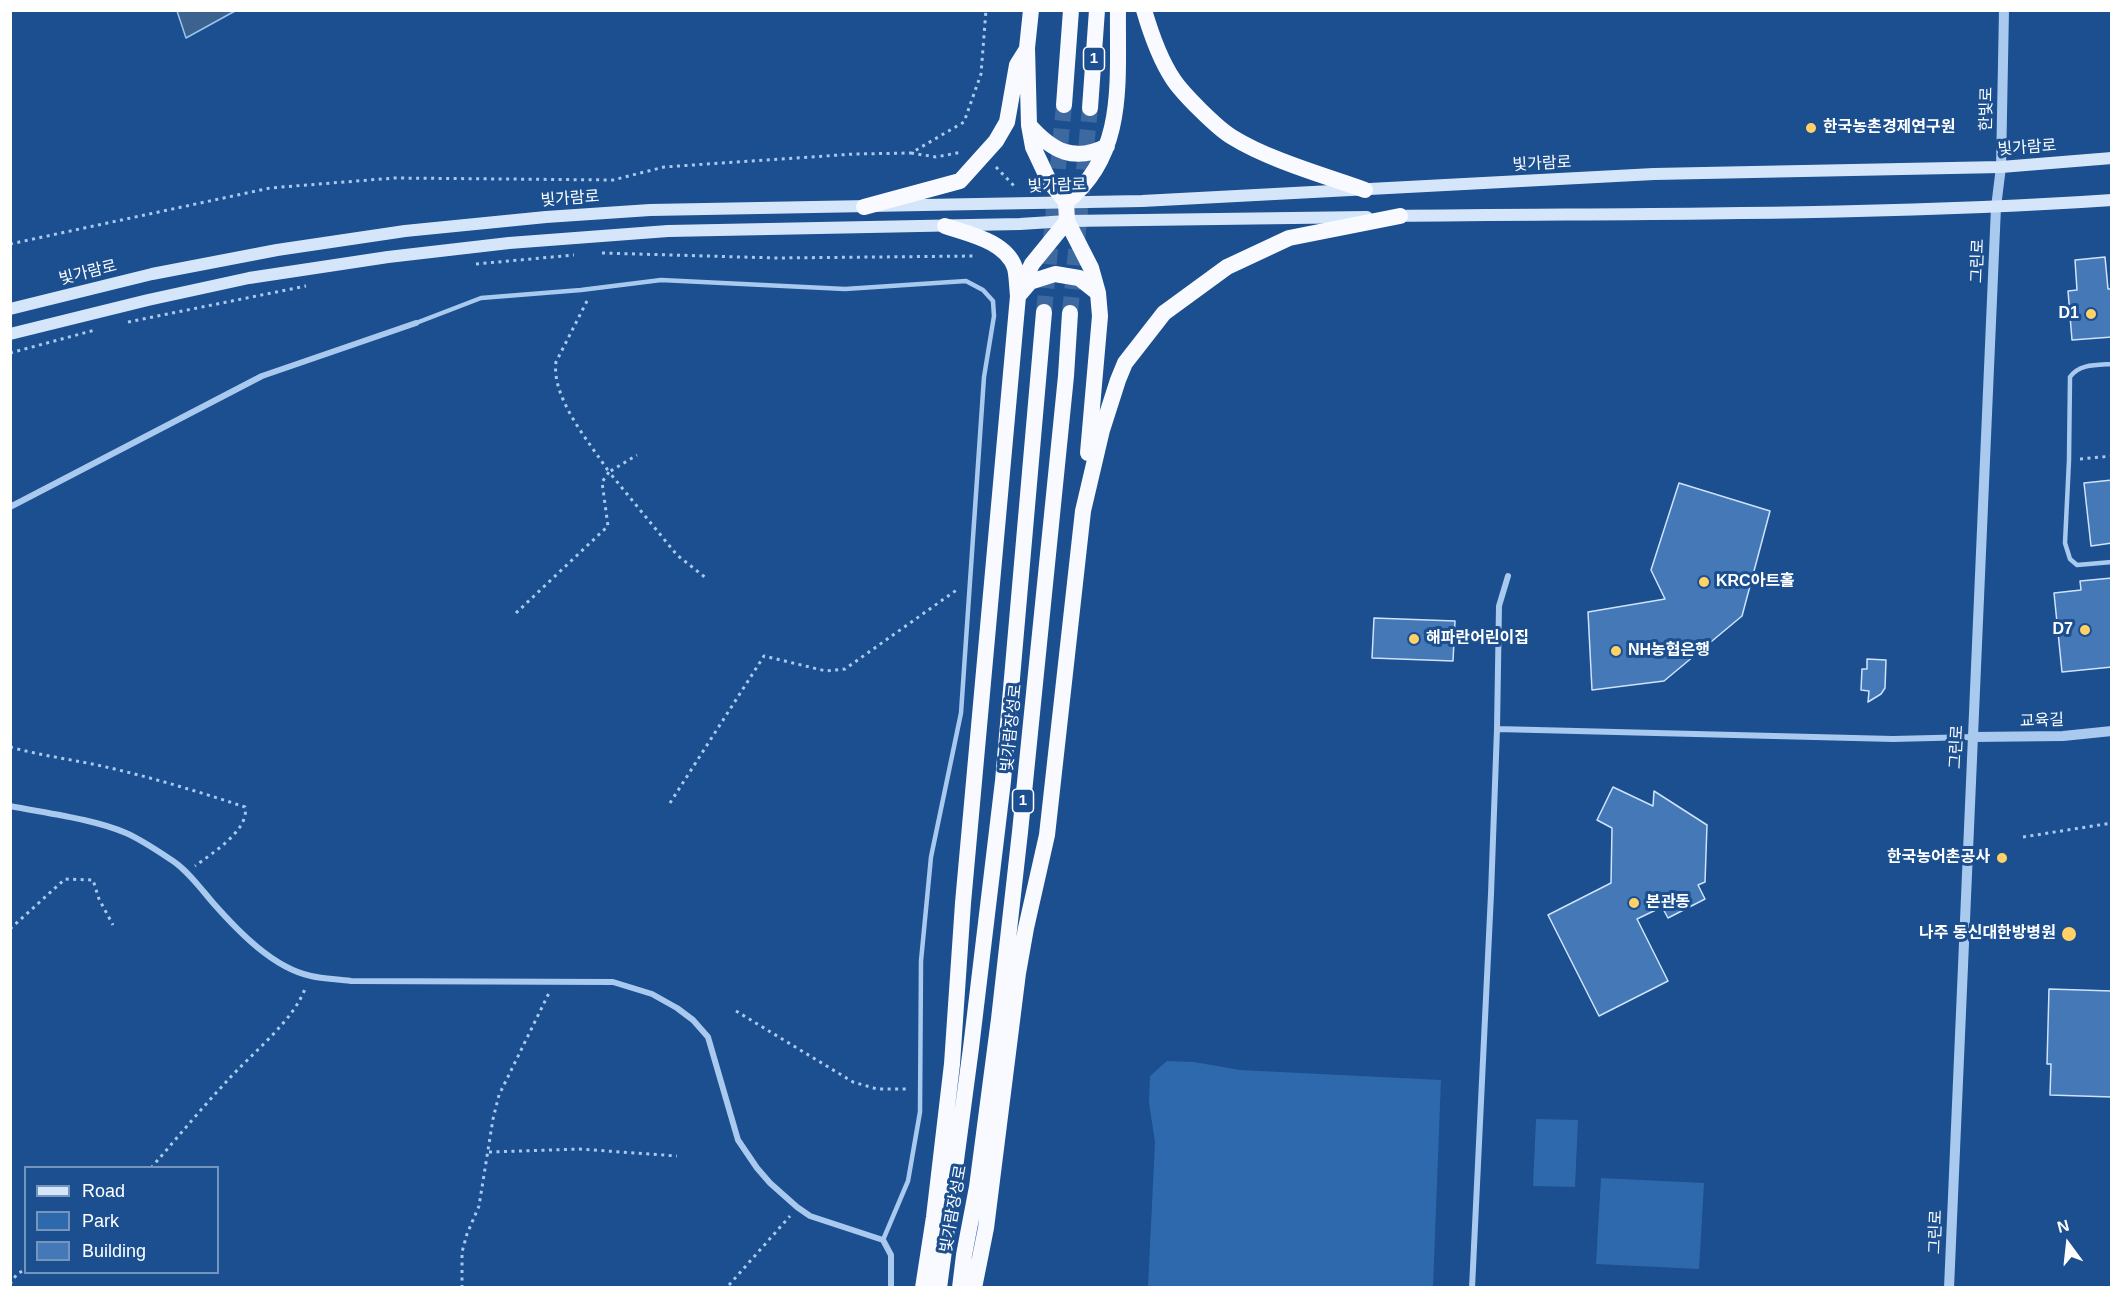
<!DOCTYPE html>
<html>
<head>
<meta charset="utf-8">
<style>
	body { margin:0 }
	#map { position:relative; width:2122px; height:1298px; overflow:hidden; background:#1b4f8f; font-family:Helvetica,sans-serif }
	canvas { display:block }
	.frame { position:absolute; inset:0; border:12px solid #fff; pointer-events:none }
	.legend { position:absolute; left:24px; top:1166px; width:195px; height:108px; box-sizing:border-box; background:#1b4f8f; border:2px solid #7695bc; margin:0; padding:8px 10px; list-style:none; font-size:18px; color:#fff }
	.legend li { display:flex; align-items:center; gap:12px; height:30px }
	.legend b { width:30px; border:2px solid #7695bc }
	.north { position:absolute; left:2038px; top:1214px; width:60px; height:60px; -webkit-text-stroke:4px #1b4f8f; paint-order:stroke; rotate:345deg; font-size:16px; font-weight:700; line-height:24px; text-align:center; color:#fff }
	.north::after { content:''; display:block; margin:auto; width:21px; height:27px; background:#fff; clip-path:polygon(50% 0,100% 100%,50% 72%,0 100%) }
</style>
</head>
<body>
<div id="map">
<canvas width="2122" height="1298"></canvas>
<div class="frame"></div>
<ul class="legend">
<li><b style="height:8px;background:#d6e6fa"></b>Road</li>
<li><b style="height:16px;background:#2e69ad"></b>Park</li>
<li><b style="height:16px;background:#4478b7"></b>Building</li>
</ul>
<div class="north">N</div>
</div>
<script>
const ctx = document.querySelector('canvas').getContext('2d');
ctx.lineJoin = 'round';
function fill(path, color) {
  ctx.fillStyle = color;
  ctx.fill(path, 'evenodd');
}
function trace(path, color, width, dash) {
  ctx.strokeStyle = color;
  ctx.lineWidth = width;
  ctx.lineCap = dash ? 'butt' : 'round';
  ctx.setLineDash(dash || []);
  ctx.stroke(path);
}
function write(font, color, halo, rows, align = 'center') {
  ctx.font = font + ' Helvetica,"Noto Sans KR",sans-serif';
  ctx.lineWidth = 6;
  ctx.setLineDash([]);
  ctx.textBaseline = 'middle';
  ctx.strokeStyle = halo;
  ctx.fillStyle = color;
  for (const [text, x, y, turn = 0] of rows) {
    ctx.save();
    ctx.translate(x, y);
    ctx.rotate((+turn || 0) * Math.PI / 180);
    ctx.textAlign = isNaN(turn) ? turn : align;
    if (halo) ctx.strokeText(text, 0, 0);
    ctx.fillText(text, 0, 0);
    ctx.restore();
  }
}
const green = new Path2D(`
	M1167,1061l27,1 46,8 201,10 -8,207h-285l7,-145 -6,-39 1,-27z
	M1536,1119l42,1 -3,67 -42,-1z
	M1601,1178l103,5 -5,86 -103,-5z`);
const water = new Path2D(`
	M177,11v-1l58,1 -49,27z`);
const building = new Path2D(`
	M2105,257l3,32h4v48l-40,3 -4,-49 9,-1 -2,-30z
	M2112,480v63l-21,3 -7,-63z
	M1679,483l91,28 -28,105 -78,65 -72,9 -4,-78 77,-13 -14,-29z
	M2112,578v89l-50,5 -8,-79 27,-3 -1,-9z
	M1374,618l81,3 -2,40 -81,-3z
	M1867,659l19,1 -1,28 -4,6 -13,8 1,-11 -8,-1 1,-21h5z
	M1613,787l40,19 1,-15 53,34 -2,57 -7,3 7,14 -37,19 -6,-11 -25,12 31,62 -69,35 -51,-101 63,-32 1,-55 -15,-8z
	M2049,989l63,2v106l-62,-2 1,-31h-4z`);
const trunkTunnel = new Path2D(`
	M1044,312l20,-207
	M1070,313l20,-205`);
const path = new Path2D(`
	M911,153l25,4 26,-5
	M996,167l20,21
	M10,244l260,-56 124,-10 219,2 51,-13 190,-13 57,-1 53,-31 17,-48 5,-64
	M602,253l174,5 200,-2
	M476,264l98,-9
	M587,301l-31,61c-5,36 34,81 53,110l28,-17
	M128,322l178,-36
	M10,353l85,-23
	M2080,459l32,-3
	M516,613l92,-87 -6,-44 7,-10 68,83 29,23
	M10,747c29,8 58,12 87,18 50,11 100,26 148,42 5,23 -34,47 -50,59
	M670,803l94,-147 62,15 19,-2 113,-80
	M2023,837l89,-14
	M10,929l55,-50 28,1 6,19 14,26
	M736,1011l117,71 24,7h33
	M489,1152l90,-3 98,7
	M151,1168c25,-29 50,-59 76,-87 24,-27 68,-61 79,-95
	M10,1284l7,-10 9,-5
	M729,1285l61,-69
	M298,1287v1
	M462,1288v-36l5,-18 12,-28 14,-87 6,-24 50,-102`);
const service = new Path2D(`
	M416,323l65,-25 100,-8 80,-10 184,9 121,-8 17,9 10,11 1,15 -10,61 -23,336 -30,144 -10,104 -1,151 -12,69 -25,59
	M2112,364c-16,1 -33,0 -42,13l-1,83 -4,83 5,16 7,6 35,-3`);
const minor = new Path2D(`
	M10,507l252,-131 154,-53
	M1497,729l396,10 80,-2
	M10,806c35,7 84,13 116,27 16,7 32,18 47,28 16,11 28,28 41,43 24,27 59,64 97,72 13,3 27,3 40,5l262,1 39,12 25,14 16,12 15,17 30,103 19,28 13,15 27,24 13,9 73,24 8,15v33
	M1472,1288l19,-394 6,-165 2,-123 9,-30`);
const tertiary = new Path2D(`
	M1973,737l90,-1 49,-5
	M1949,1288l47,-1081 5,-40 3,-157`);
const secondary = new Path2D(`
	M1393,216c240,-3 479,0 719,-16
	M10,309l142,-35 125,-24 128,-19 141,-14 104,-7 492,-9 512,-27 347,-7 111,-9
	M10,334l138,-34 101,-22 139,-21 121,-14 159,-12 352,-7 47,-3 300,-4`);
const trunk = new Path2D(`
	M1031,10l-4,38 2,77 4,22 16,34 17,21 1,19 24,47 7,25 2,23 -12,137
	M1144,10c7,24 15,48 29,69 9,14 44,49 59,58 37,23 91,38 133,53
	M1064,105l7,-95
	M1090,108l7,-98
	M1029,125c23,26 45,38 78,21
	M1066,202c61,-48 51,-122 52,-192
	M864,207l96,-26 36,-40 11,-19 10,-57 10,-16
	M1020,289l12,-25 35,-43
	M1018,296l12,-14 25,-8 24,4 19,15
	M923,1288l11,-71 18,-153 11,-161 55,-607c-1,-9 -1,-20 -3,-28 -9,-27 -47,-34 -70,-42
	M939,1288l32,-240 32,-267 41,-469
	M960,1288l4,-33 13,-68 22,-168 21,-187 46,-456 4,-63
	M974,1288l12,-60 32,-255 8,-45 21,-93 36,-324 19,-81 16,-50 7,-17 39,-50 63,-46 62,-29 111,-22`);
const markers = [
	[1811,128,6,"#ffd166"],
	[2091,314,6,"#ffd166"],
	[1704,582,6,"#ffd166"],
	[2085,630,6,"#ffd166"],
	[1414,639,6,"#ffd166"],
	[1616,651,6,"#ffd166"],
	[2002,858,6,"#ffd166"],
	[1634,903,6,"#ffd166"],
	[2069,934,8,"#ffd166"]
];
const shields = [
	[1094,59,21],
	[1023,801,21]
];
const shieldNames = [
	["1",1094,59],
	["1",1023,801]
];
const streetNames = [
	["한빛로",1987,109,-89],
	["빛가람로",2027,148,-4],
	["빛가람로",1542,164,-3],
	["빛가람로",1057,186,-2],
	["빛가람로",570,199,-4],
	["그린로",1978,261,-88],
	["빛가람로",88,273,-14],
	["교육길",2042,721,-2],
	["빛가람장성로",1012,728,-84],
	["그린로",1957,747,-87],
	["빛가람장성로",954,1209,-80],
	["그린로",1936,1232,-88]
];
const poiNames = [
	["한국농촌경제연구원",1823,128],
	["D1",2079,314,"right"],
	["KRC아트홀",1716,582],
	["D7",2073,630,"right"],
	["해파란어린이집",1426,639],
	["NH농협은행",1628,651],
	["한국농어촌공사",1990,858,"right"],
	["본관동",1646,903],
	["나주 동신대한방병원",2056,934,"right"]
];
fill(green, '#2e69ad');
fill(water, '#3c6290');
trace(water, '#9cc4f0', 1.5);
fill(building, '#4478b7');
trace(building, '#cfe3fa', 1.5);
trace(trunkTunnel, '#3d69a0', 16, [16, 8]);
trace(path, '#a9c9ee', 3, [3, 4.5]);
trace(service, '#a9c9ee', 4.5);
trace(minor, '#a9c9ee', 6);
trace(tertiary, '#a9c9ee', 10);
trace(secondary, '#d6e6fa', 12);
trace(trunk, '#f8faff', 16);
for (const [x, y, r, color] of markers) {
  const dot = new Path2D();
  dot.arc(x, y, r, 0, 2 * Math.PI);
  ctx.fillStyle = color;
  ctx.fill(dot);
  trace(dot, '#1b4f8f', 2);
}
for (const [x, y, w] of shields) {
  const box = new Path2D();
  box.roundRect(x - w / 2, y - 12, w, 24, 4.5);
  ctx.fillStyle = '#1b4f8f';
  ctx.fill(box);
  trace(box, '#fff', 1.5);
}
write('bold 15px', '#fff', null, shieldNames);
write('16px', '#fff', '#1b4f8f', streetNames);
write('bold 16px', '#fff', '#1b4f8f', poiNames, 'left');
</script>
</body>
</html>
